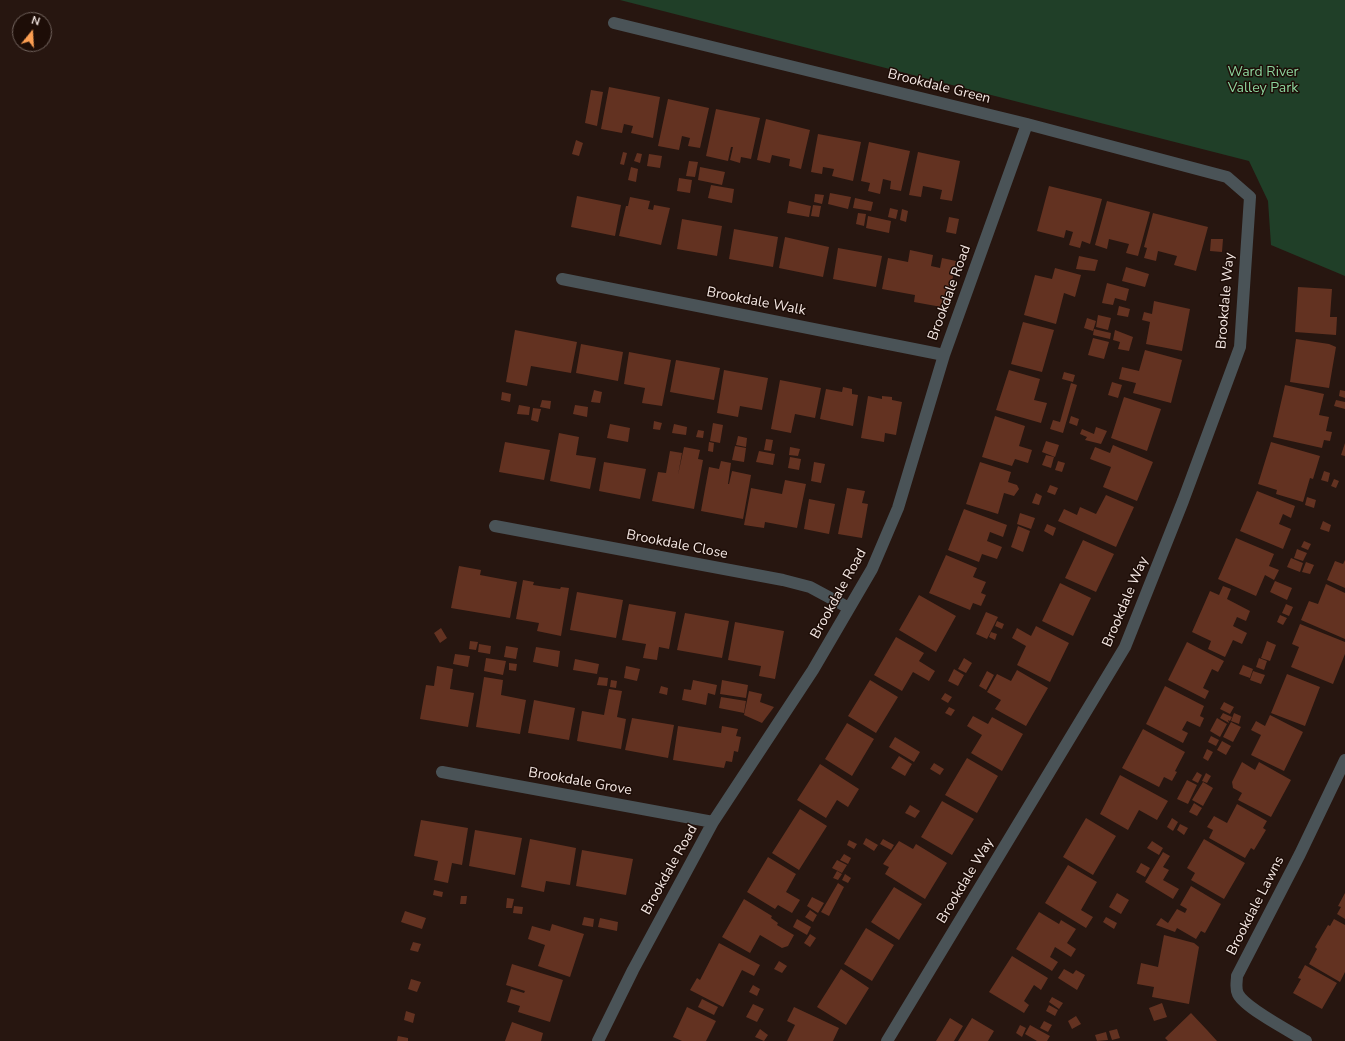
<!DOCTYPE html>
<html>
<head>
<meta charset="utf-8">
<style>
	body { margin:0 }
	#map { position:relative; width:1345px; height:1041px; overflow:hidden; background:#271610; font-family:"Nunito Sans",sans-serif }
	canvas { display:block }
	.north { position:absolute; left:12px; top:12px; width:40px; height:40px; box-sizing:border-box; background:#1d0d07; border:1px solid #73655f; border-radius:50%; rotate:18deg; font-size:11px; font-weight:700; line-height:16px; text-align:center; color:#f5e8e4 }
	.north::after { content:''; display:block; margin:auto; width:14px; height:18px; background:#fb9e52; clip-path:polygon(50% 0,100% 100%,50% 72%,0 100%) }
</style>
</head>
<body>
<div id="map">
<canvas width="1345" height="1041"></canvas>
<div class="north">N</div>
</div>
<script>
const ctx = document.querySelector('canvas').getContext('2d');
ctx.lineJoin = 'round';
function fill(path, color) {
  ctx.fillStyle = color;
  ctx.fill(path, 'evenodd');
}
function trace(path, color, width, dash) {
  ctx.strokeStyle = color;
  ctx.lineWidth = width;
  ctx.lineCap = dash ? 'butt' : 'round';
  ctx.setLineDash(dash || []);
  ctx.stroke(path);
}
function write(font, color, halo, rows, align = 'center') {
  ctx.font = font + ' "Nunito Sans",sans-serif';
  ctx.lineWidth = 3;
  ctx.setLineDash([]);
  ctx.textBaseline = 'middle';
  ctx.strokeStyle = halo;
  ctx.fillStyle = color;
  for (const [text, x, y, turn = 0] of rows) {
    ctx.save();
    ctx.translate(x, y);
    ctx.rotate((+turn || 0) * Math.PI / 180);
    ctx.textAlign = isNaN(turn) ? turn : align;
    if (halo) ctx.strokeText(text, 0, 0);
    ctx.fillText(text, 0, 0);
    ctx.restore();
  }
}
const green = new Path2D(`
	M620,0h725v276l-74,-31 -3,-44 -19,-40z`);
const building = new Path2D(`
	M609,87l51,10 -7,41 -22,-5 2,-7 -9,-2 -2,9 -21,-4z
	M591,90l12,2 -6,34 -12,-3z
	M668,99l41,9 -9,40 -12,-2 2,-8 -8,-2 -3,14 -21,-4z
	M716,109l44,9 -9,41 -10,-2 -1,6 -10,-3 3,-13h-2l-3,14 -22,-5z
	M766,119l44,11 -9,39 -12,-3 1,-7 -18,-4 -2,8 -13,-3z
	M818,134l43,8 -8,39 -21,-5 2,-7 -11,-2 -1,7 -11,-2z
	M576,140l7,3 -4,13 -7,-2z
	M869,142l41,9 -9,40 -11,-2 1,-8 -8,-2 -3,15 -12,-3 2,-8 -9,-2z
	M623,152l4,1 -3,12 -4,-1z
	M918,152l42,9 -8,40 -12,-2 2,-9 -19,-4 -2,11 -12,-2z
	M637,153l5,1 -2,9 -6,-2z
	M649,154l13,2 -2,12 -13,-2z
	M689,161l9,1 -3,15 -9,-1z
	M631,167l7,2 -2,13 -8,-2z
	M700,167l25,5 -3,13 -24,-5z
	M679,178l13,2 -2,13 -13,-2z
	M711,185l23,4 -2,14 -24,-5z
	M1049,186l53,13 -12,45 -8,-3 -2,7 -11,-3 4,-13 -7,-2 -2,8 -27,-7z
	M830,193l21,4 -3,12 -20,-5z
	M815,194l9,1 -2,9 -8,-2z
	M577,196l44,9 -6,31 -44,-9z
	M630,197l20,4 -2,8 5,1 1,-5 16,3 -9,37 -42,-9 7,-30h2z
	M855,198l18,4 -2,9 -18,-3z
	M789,201l22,5 -2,11 -22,-4z
	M1107,201l43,11 -12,44 -12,-3 3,-9 -20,-5 -2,10 -12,-4z
	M813,205l8,1 -2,11 -8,-1z
	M890,208l8,2 -2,9 -8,-2z
	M902,209l6,2 -2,11 -6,-2z
	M858,213l8,1 -2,12 -8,-2z
	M1153,213l55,14 -12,44 -22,-6 3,-9 -19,-5 -2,10 -12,-3 3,-10 -3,-1z
	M868,216l23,5 -2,12 -23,-5z
	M949,217l10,2 -3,15 -10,-2z
	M682,219l40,7 -5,30 -40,-7z
	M734,229l44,8 -5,30 -44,-8z
	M785,237l44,10 -6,30 -44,-9z
	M1211,239h12l-1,13 -12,-1z
	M838,248l44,8 -6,31 -43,-8z
	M910,250l23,5 -2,11 9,2 2,-10 14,3 -9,47 -33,-6 1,-7 -33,-6 6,-31 20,4z
	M1079,256l19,4 -3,11 -19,-2z
	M1126,267l23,7 -4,13 -23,-6z
	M1055,268l26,7 -6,22 -11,-4 -8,31 -32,-9 11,-40 17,4z
	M1107,283l22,6 -3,12 -11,-3 -2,7 -11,-2z
	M1298,287l34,2 -2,28h7l-1,18 -41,-3z
	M1154,301l36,8 -8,42 -36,-7 4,-22 -8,-2 2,-8 8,2z
	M1119,306l11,3 -2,8 -11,-2z
	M1098,315l13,3 -3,12 -12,-3z
	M1087,318l9,3 -3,10 -9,-3z
	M1023,322l31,8 -12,42 -31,-8z
	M1094,329l17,4 -1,6 -17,-4z
	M515,330l62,12 -6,31 -40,-7 -4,20 -21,-4z
	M1115,330l18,7 -4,14 -11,-2 2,-7 -7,-2z
	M1093,338l16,4 -5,17 -16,-4z
	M1296,339l33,5 7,3 -7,41 -39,-6z
	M581,344l42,8 -5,29 -42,-8z
	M1145,350l37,10 -11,43 -38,-10 3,-10 -17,-4 3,-12 17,4z
	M629,352l42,8 -9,46 -20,-3 3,-15 -21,-4z
	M676,360l44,8 -6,32 -44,-8z
	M724,370l44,8 -6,32 -22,-4 -2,11 -21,-4z
	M1009,370l31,9 -6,21 13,3 -6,20 -45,-13z
	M1064,372l11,3 -2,7 -11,-3z
	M780,380l41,8 -6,30 -20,-4 -4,19 -20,-4z
	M1112,382l10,3 -4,13 -10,-3z
	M1071,383l6,2 -14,48 -13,-4 3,-9 7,2z
	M1285,385l39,9 -5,21 10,2 -3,14 6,1 -2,9 -6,-1 -2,8 -49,-11z
	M843,387l9,2v5l6,1 -5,31 -33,-7 6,-30 16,3z
	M594,390l8,2 -2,11 -9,-1z
	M1340,390l5,1v7l-6,-2z
	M502,392l9,2 -1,8 -9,-2z
	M868,396l14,3v-3l10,1v3l10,2 -6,33 -11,-2 -1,9 -23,-4z
	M1124,397l37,12 -14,42 -36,-13z
	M542,400l9,1 -1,8 -10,-2z
	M1336,400l9,2v7l-11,-3z
	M519,405l11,2 -1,8 -12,-1z
	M575,405l13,2 -1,10 -14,-3z
	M533,408l8,1 -3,13 -7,-2z
	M995,416l30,10 -6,20 13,4 -4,13 -13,-4 -3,7 -30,-9z
	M1071,416l8,3 -2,7 -8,-3z
	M654,421l8,2 -2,7 -7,-1z
	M713,423l10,2 -3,18 -10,-2z
	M610,424l20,4 -2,14 -21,-4z
	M674,424l13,3 -1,8 -14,-2z
	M1096,427l11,4 -6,13 -16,-4 2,-3 -7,-3 2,-5 12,5z
	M698,430l6,1 -1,7 -7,-1z
	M559,433l20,4 -3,18 20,3 -6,31 -40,-8z
	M738,436l9,2 -1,9 -10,-2z
	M766,439l7,1 -2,11 -7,-1z
	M1046,441l13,4 -4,12 -13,-5z
	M505,442l45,8 -6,30 -45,-8z
	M709,442l5,1 -1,9 -5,-1z
	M1271,442l49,14 -7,23 -3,-1 -7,24 -27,-8 1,-4 -19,-6z
	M1345,443v13l-4,-1z
	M1113,445l40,17 -16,39 -34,-14 8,-20 -21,-8 5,-12 15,6z
	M735,446l11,2 -2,14 -12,-2z
	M684,447l16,3 -2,9 5,1 -9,49 -42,-8 6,-29 8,1 4,-22 12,2 -4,22z
	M790,447l10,2 -2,7 -9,-1z
	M759,451l16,3 -2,11 -17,-3z
	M1046,455l8,2 -3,11 -9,-3z
	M790,457l11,2 -2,11 -11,-2z
	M721,461l10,2 -3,21h1l3,-13 19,4 -8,44 -42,-8 8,-44 10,2z
	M1058,461l7,2 -3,9 -7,-2z
	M604,462l42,7 -6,30 -41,-8z
	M814,462l11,2 -4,19 -10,-2z
	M980,462l31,10 -3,10 9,3 2,4 -5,7 -10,-3 -6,21 -32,-10z
	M1324,471l6,2 -2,9 -7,-2z
	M1334,479l5,2 -3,7 -5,-2z
	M785,480l21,4 -9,44 -32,-6 -1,6 -20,-3 7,-37 31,6z
	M1050,485l8,3 -3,7 -8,-3z
	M847,488l18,3 -3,12 6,1 -6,34 -24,-4z
	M1257,491l38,15 -4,12 -8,-4 -4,10 12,5 -8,20 -43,-18z
	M1036,493l6,3 -3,9 -7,-2z
	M1106,495l28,12 -18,40 -58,-26 6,-12 13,6 3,-8 16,7z
	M1307,497l9,3 -2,8 -9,-3z
	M809,499l26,5 -6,30 -25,-5z
	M964,509l43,16 -4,12 -13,-5 -3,9 15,6 -5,12 -15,-5 -3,8 -31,-12z
	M1020,513l15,5 -4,11 -14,-5z
	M1323,521l8,4 -2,7 -9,-3z
	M1047,524l9,4 -3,8 -9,-5z
	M1018,526l12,5 -7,21 -12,-5z
	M1236,538l38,16 -5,12 10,4 -5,10 -9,-5 -9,21 -38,-17z
	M1083,540l31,14 -18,38 -31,-14z
	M1304,541l7,3 -3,6 -7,-3z
	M1297,549l10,4 -4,8 -9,-3z
	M946,555l31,13 -4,9 13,5 -5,11 5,2 -5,11 -8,-3 -3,7 -41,-17z
	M1291,558l12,5 -3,9 -13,-5z
	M1345,560v28l-18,-8 8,-19 8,3z
	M1306,562l8,3 -4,9 -8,-2z
	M459,566l22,4 -1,5 37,7 -7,36 -59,-10z
	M523,580l11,2 -1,3 13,2 14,2 1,-2 8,1 -8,48 -24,-5 2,-8 -23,-4z
	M1275,581l17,7 -5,12 -17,-8z
	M1060,583l31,15 -18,38 -31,-15z
	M1326,584l19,9v46l-44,-19 8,-19 9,3z
	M1223,586l8,3 -4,10 23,12 -4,10 -9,-4 -4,9 14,7 -5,11 -9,-4 -8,17 -17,-8 3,-8 -19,-9 18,-41 9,4z
	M577,592l46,8 -7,38 -46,-8z
	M919,595l37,21 -20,36 -37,-22z
	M629,604l47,8 -7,37 -10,-2 -2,13 -14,-2 3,-14 -24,-4z
	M1286,604l7,3 -4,9 -7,-3z
	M986,612l12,5 -11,22 -11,-5z
	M685,613l44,8 -7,37 -45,-8z
	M1280,615l7,3 -4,7 -6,-3z
	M997,621l7,3 -2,5 -7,-3z
	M735,622l49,9 -9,48 -16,-3 2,-10 -33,-6z
	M1300,624l45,18v12l-12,30 -42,-17 8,-20 -7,-3z
	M1036,626l33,17 -19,39 -33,-17 9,-19 -14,-8 5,-10 14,8z
	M441,628l6,10 -7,5 -6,-10z
	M991,632l6,2 -2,6 -6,-3z
	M896,637l28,16 -5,8 16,10 -6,10 -16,-9 -11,19 -28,-16z
	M470,641l8,1 -2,8 -7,-1z
	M1267,641l9,4 -6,16 -9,-3z
	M1187,642l37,19 -6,11 -6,-3 -9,19 6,3 -4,8 -37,-19z
	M479,644l12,2 -1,8 -12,-2z
	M506,646l12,2 -2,11 -12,-2z
	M536,647l24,4 -2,16 -25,-5z
	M455,654l15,2 -2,11 -15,-3z
	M486,658l20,3 -3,14 -19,-4z
	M964,658l8,5 -6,10 -8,-4z
	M1259,658l8,3 -3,9 -8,-3z
	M575,659l24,5 -2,10 -24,-4z
	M509,663l8,1 -1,7 -7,-1z
	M1243,665l10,4 -3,9 -11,-4z
	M437,666l16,3 -3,20 24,4 -6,34 -48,-8 6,-34 8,1z
	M626,666l14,3 -3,12 -13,-3z
	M954,669l10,6 -6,11 -10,-5z
	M1017,670l31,18 -22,38 -31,-17 6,-9 -14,-8 10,-18 14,7z
	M987,671l7,4 -8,15 -7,-4z
	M1253,671l12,4 -4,9 -11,-4z
	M1287,674l33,13 -15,39 -34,-13z
	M484,677l19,3 -2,15 25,5 -6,34 -44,-7z
	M599,677l9,1 -1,8 -10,-1z
	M611,680l6,1 -1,7 -6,-1z
	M693,680l24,5 -2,10 -7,-2 -2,12 -24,-5 2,-11 7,1z
	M722,680l26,5 -2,13 -26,-4z
	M870,680l28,17 -22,36 -28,-17z
	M661,686l7,2 -1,7 -8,-2z
	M1165,686l39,20 -4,10 4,2 -4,9 -13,-6 -5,9 6,3 -5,10 -37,-19z
	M609,689l13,2 -5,26 9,2 -5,30 -44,-8 5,-30 22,4z
	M749,691l13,3 -2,8 14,5 -12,16 -18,-8z
	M945,693l7,4 -4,6 -7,-4z
	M721,697l25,4 -2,12 -25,-5z
	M534,700l41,8 -6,32 -41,-7z
	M1224,702l10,5 -4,7 -10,-5z
	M949,707l6,3 -4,6 -6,-3z
	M1223,713l9,4 -2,4 -2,-1 1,3 -9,-5z
	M1234,713l7,3 -2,8 -8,-3z
	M1270,715l33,17 -19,39 -33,-16 10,-20 -10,-5 5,-9 9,5z
	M973,716l15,8 4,-7 31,17 -21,37 -31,-18 11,-18 -15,-9z
	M632,718l42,7 -6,33 -43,-8z
	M1217,718l10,6 -7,13 -10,-6z
	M1231,722l10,5 -8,15 -10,-5z
	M847,723l27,16 -22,37 -27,-17z
	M678,726l43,7 1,-7 16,3 -2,7 5,1 -3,15 -4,-1 -2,11 -6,-1 -2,7 -51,-8z
	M1143,729l42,23 -10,19 2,1 -5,9 -8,-4 -5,10 -37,-19z
	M1211,736l8,4 -3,6 -8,-4z
	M895,737l25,15 -6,10 -25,-15z
	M1222,741l9,5 -5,9 -9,-5z
	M1207,749l6,3 -5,9 -5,-3z
	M899,756l13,8 -7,12 -14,-8z
	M967,758l31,18 -21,37 -32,-18z
	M1242,762l13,8 4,-8 32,18 -20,37 -33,-17 4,-7 -9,-5 -1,-6z
	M934,763l10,6 -4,6 -10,-6z
	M820,764l39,25 -11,18 -11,-7 -11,18 -29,-18z
	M1197,772l5,3 -4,8 -6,-3z
	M1206,773l5,3 -4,7 -5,-2z
	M1120,775l48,26 -11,19 -18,-10 -11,20 -28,-16z
	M1187,780l10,5 -9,19 -11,-5z
	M1203,782l10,6 -10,18 -11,-6z
	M942,801l32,18 -22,36 -31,-18z
	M1194,803l8,5 -5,8 -8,-4z
	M1237,804l30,17 -4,7 3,2 -12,20 -3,-2 -6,10 -36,-20 4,-8 -6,-3 7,-11 13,7z
	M910,805l10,6 -5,7 -10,-5z
	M800,809l27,17 -28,44 -27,-17z
	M1086,818l30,18 -23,39 -30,-18z
	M1172,818l6,4 -5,9 -6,-4z
	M421,820l47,8 -6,37 -10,-2 -4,20 -14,-3 4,-19 -24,-5z
	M1180,824l8,4 -4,7 -7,-5z
	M475,830l47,8 -7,37 -46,-9z
	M866,838l12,7 -4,6 -11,-7z
	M530,839l46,9 -6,37 -24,-4 -2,11 -23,-5z
	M883,839l11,6 -3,5 -11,-6z
	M1204,839l41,24 -21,36 -33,-19 4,-7 -8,-5z
	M849,840l8,4 -3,5 -7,-4z
	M899,841l14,8 3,-5 31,19 -22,36 -40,-25 4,-7 -6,-3z
	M1152,841l11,7 -4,7 -12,-7z
	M582,850l51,9 -7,36 -50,-9z
	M1163,852l7,4 -7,11 6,3 -6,10 16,9 -6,10 -28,-17z
	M844,854l7,4 -3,6 -8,-4z
	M768,857l28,17 -10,18 14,8 -8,13 -14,-8 -3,4 -28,-17z
	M837,860l10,5 -5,8 -10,-5z
	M1141,863l9,5 -5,9 -9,-5z
	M1068,865l29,17 -16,28 12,7 -7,11 -41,-25z
	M837,871l5,3 -4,6 -5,-2z
	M845,874l6,4 -3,5 -6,-3z
	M838,883l6,4 -15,29 -8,-4z
	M1191,886l30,18 -16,29 -4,-2 -5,8 -19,-11 -2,4 -19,-7 5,-7 7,5 9,-14 8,4 2,-4 -7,-4z
	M894,887l28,17 -23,36 -28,-18z
	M434,890l9,2 -1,5 -9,-2z
	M1117,893l12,7 -8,14 -12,-7z
	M1345,893v26l-8,-5 4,-7 -3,-1z
	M461,896h6l-1,8h-6z
	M812,897l12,6 -6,10 -11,-7z
	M507,898l7,1 -2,9h-6z
	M744,899l28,17 -1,2 7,5 -1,2 17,10 -6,11 -6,2 -22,-13 -10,18 -28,-16z
	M514,906l9,1 -1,7 -9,-1z
	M810,910l7,5 -4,7 -8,-5z
	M405,911l21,7 -4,11 -21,-7z
	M1039,912l20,12 2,-4 15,9 -9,14 9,6 -5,8 -16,-10 -5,10 8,5 -6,9 -36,-22z
	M584,917l10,2 -1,8 -11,-2z
	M1106,917l11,6 -3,6 -11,-7z
	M600,918l18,4 -1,9 -19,-4z
	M797,919l14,8 -4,8 -14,-8z
	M1334,919l11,6v47l-5,10 -31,-18 8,-15 -2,-2 13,-22 2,1z
	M552,924l32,10 -14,43 -32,-11 7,-21 -17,-6 4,-13 18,5z
	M866,928l28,17 -22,36 -28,-17z
	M810,934l6,4 -6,9 -6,-4z
	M1164,935l30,8 5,4 -10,57 -37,-7 2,-10 -17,-3 4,-21 17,4z
	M413,942l8,2 -3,8 -8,-2z
	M719,943l41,22 -6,11 -12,-6 -19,37 -33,-17 7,-12 3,2z
	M1012,956l36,22 -7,12 -7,-5 -10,16 5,4 -5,8 -35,-21z
	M779,961l8,5 -5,7 -8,-4z
	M512,964l51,16 -13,42 -32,-10 2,-6 -13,-4 4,-13 13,4 1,-2 -19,-6z
	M1305,965l32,18 -15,26 -29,-16 8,-14 -3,-1z
	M841,969l28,19 -23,37 -29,-18z
	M1064,969l9,5 3,-4 9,5 -8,15 -19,-12z
	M411,979l10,3 -4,10 -9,-3z
	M753,985l7,4 -3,7 -8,-4z
	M1052,997l11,6 -4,6 -10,-7z
	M702,999l16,8 -4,8 -16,-8z
	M1162,1003l5,14 -13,4 -5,-13z
	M753,1004l11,5 -7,13 -11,-5z
	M1049,1005l9,5 -3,6 -9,-5z
	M687,1007l29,14 -10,20h-24l-9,-4z
	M794,1007l45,21 -6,13h-46l8,-16 -8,-4z
	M406,1011l9,3 -2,9 -9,-3z
	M1191,1013l16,17 10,11h-49l-3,-3z
	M1076,1016l5,8 -9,5 -4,-8z
	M950,1018l13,8 -9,15h-18z
	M972,1018l22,13 -6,10h-30z
	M1044,1021l8,4 -4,7 -8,-4z
	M512,1022l31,11 -2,8h-36z
	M1020,1025l6,3 -4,9 -6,-4z
	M1030,1025l20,11 -3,5h-10l-12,-7z
	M760,1029l8,6 -4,6 -9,-4z
	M1117,1029l3,9 -8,2 -3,-9z
	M1106,1032l2,8 -11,1 -2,-6z
	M398,1036l10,2v3h-11z`);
const street = new Path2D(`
	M614,23l413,101 200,53 23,20 -10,150 -57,154 -58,146 -238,394
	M562,279l382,76
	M495,526l288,54 27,7 39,21
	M442,772l271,50
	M598,1041l35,-71 80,-148 100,-152 59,-101 26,-61 46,-153 83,-231
	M1306,1041c-15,-9 -61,-33 -68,-47 -3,-6 -1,-12 -1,-18l63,-122 45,-94`);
const parkNames = [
	["Ward River",1263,73],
	["Valley Park",1263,89]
];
const streetNames = [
	["Brookdale Green",939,87,14],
	["Brookdale Road",950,293,-70],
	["Brookdale Way",1226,301,-85],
	["Brookdale Walk",756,302,11],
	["Brookdale Close",677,545,11],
	["Brookdale Road",839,594,-61],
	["Brookdale Way",1126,602,-67],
	["Brookdale Grove",580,782,10],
	["Brookdale Road",670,870,-61],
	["Brookdale Way",966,881,-59],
	["Brookdale Lawns",1256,906,-63]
];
fill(green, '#203f28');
fill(building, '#633221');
trace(street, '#4a5357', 12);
write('14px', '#8cd49d', '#1d0d07', parkNames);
write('14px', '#f5e8e4', '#1d0d07', streetNames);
</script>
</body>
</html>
